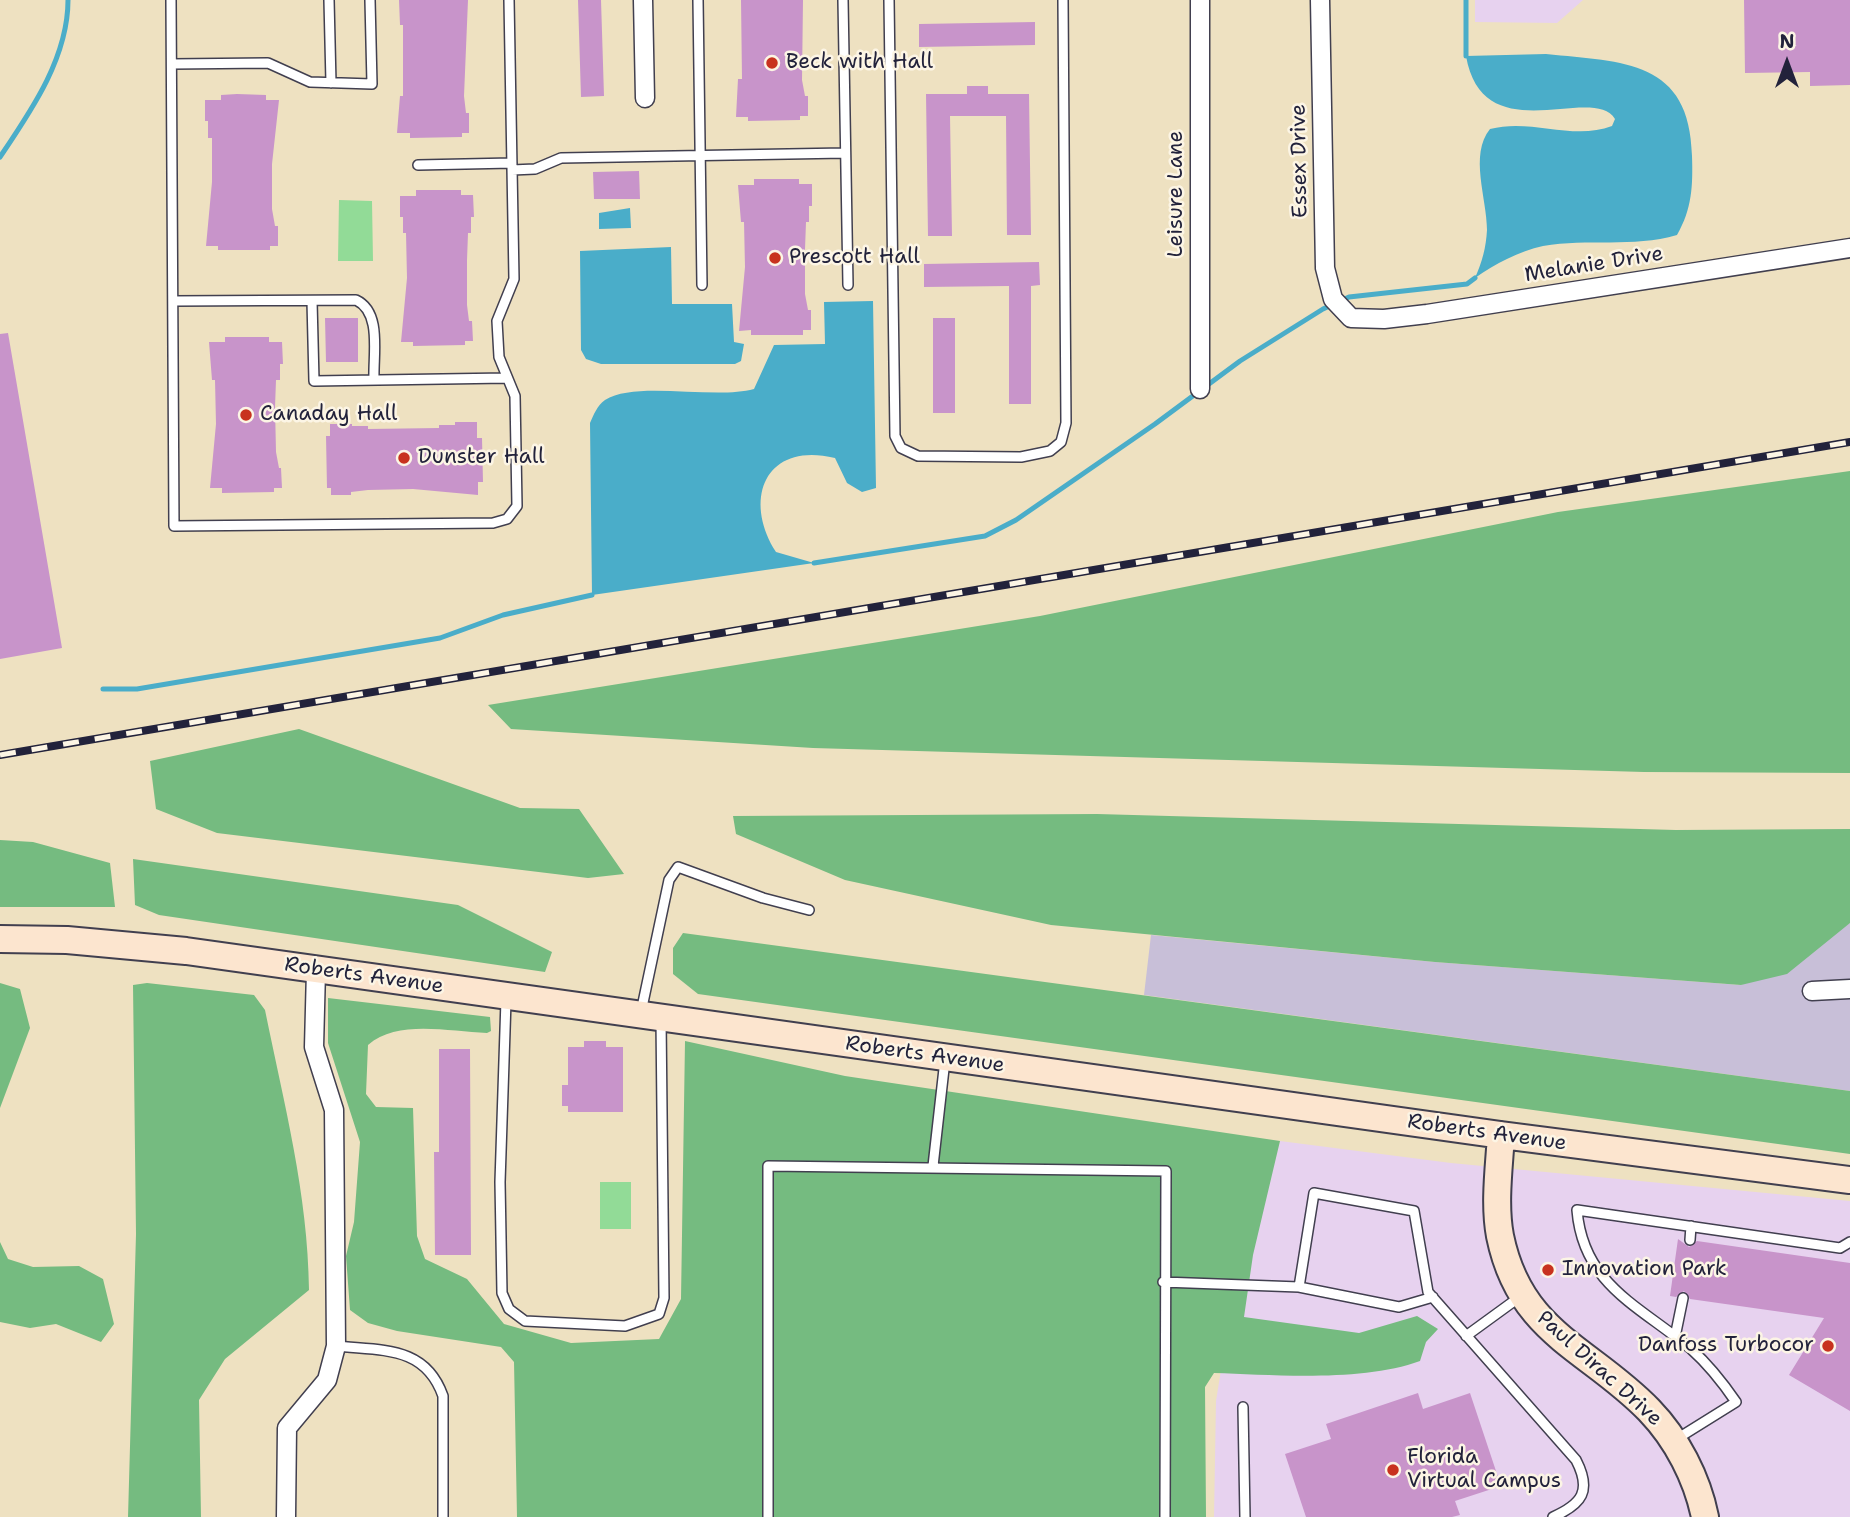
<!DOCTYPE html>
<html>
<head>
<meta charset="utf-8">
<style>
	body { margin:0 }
	#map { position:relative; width:1850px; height:1517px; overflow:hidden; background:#eee1c1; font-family:"Shantell Sans",sans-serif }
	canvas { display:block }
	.north { position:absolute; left:1752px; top:28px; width:70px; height:70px; -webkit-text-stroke:5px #fcf5e5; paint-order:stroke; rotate:0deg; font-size:19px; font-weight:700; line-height:28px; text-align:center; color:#22223b }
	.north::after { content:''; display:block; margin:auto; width:24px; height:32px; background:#22223b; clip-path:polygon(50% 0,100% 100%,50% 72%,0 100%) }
</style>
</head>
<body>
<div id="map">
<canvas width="1850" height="1517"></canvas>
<div class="north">N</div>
</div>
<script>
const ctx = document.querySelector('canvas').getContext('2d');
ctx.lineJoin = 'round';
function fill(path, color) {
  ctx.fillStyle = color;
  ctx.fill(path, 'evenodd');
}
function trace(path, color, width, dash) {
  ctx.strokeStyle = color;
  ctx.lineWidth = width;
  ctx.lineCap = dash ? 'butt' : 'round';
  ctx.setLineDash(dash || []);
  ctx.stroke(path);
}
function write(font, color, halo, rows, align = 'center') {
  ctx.font = font + ' "Shantell Sans",sans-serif';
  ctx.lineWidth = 5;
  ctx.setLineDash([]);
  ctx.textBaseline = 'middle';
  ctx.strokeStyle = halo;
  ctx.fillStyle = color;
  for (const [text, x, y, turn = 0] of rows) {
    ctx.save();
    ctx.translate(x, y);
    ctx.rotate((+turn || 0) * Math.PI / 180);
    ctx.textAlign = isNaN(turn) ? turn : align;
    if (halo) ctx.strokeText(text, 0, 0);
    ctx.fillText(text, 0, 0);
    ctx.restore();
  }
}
const built = new Path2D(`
	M1475,0h108l-26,23 -82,-1z
	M1280,1141l171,22 399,38v316h-636l2,-116 10,-62z`);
const industrial = new Path2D(`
	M1850,923v168l-706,-96 7,-60 284,27 306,23z`);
const green = new Path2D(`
	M339,200l33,1 1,60h-35z
	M600,1182h31v47h-31z`);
const forest = new Path2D(`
	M1850,471v302l-206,-1 -831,-24 -302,-19 -23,-24 552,-89 518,-104z
	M299,729l221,79 59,1 45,65 -36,4 -371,-45 -61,-24 -6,-48z
	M1097,814l579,16 174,-1v94l-63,51 -46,11 -306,-23 -384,-37 -206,-45 -109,-46 -3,-18z
	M0,840l33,2 77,21 5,44h-115z
	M133,859l325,46 94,47 -7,20 -386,-57 -24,-10z
	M683,933l1167,158v63l-1152,-160 -25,-20v-26z
	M0,983l20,6 10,39 -30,80z
	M147,983l107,12 11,15c19,94 43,184 44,280l-84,69 -26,41 2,117h-73l8,-283 -3,-249z
	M328,998l162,19 1,14 -4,2c-38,-1 -89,-14 -119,12l-2,49 10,13 37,1 4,128 8,23 42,20 37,45 67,19 88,-4 22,-40 4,-258 160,35 435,65 -27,114 -9,62 115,16 58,-17 21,13 -12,13 -6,19c-56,21 -146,14 -206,12l-9,14 1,130h-689l-3,-155 -13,-15 -104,-16 -29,-8 -18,-13 -4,-54 8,-34 6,-80 -32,-99z
	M0,1242l8,17 25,8 46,-1 24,13 11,45 -13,18 -45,-18 -26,4 -30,-6z`);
const water = new Path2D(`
	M1546,54c78,8 144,6 146,102 1,30 0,53 -15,79 -45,13 -89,3 -134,11 -24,5 -48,18 -68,32 7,-16 11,-30 12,-48 0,-32 -18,-75 3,-101 41,-11 83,12 122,-3l3,-7c-22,-36 -132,34 -149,-63z
	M630,208l1,20 -32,1v-16z
	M671,247l1,57h60l2,38 10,2 -3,17 -6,3h-134l-15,-5 -5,-9 -1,-99z
	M873,301l3,187 -14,4 -15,-9 -12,-25c-69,-17 -93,40 -59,94l38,11 -222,32 -2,-172c4,-9 7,-17 15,-23 31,-20 108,0 149,-11l20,-44 51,-1 -1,-42z`);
const stream = new Path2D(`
	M1466,56v-56
	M0,157c31,-46 68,-99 68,-157
	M814,563l171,-27 31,-16 139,-96 85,-63 83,-52 26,-12 118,-13 8,-6
	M103,689h34l303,-51 63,-23 89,-20`);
const building = new Path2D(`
	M399,0h69l-4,96 2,17h3v20h-7v4l-52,1v-5h-13l3,-37h3v-71h-3z
	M578,0h23l3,96 -23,1z
	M741,0h62l-1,80 3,16h3v20h-8v4l-52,1v-4h-12l2,-38h4z
	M1744,0h106v85l-40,1v-14l-65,1z
	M1035,22v23l-116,2v-23z
	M967,86h21v8h41l2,141h-24l-1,-119h-56l2,120h-24l-2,-142h41z
	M237,94l29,1v5h13l-7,64v45l3,17h3v20h-8v4h-52v-4h-12l6,-64v-44h-4v-17h-3v-21h16v-5z
	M639,171l1,28h-46l-1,-27z
	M754,179h45v5h13v22h-3v16h-3l-1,27v45l3,16h3v20h-8v5h-52v-5l-12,1 6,-64 -1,-45h-3l-3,-37h16z
	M416,190h45v5h12l1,22h-3v16h-3l-1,27v45l2,16h3l1,20h-8v4l-52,1v-4h-12l6,-64 -1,-45h-3v-16h-3v-21h16z
	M1039,262l1,23 -9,1v118h-22v-118l-85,1v-23z
	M325,318h33v44h-32z
	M933,318h22v95h-22z
	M8,333l54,315 -62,11v-325z
	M225,337h44v5h13l1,22h-3v16h-4l-1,27 1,45 3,16h2l1,20h-8v4l-52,1v-5h-12l6,-64 -1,-44h-3l-3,-38h16z
	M455,422h22v16h5l1,44h-5v13l-65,-6 -45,1 -17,2v3h-20v-7h-4l-1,-52h4v-12h22v2h16v3l71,-1v-3h16z
	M584,1041h22v6h17v65h-55v-6h-6v-21h6v-38h16z
	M439,1049h31l1,206h-36l-1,-103h5z
	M1678,1239l11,8 8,-6 153,22v148l-61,-36 35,-57 -134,-19 -6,-8 -8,6 -6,-1z
	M1418,1393l5,16 47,-16 31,93 -46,15 5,14 -8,2h-146l-21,-63 46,-15 -5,-15z`);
const lane = new Path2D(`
	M171,0l3,526 319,-3 14,-4 10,-13 -2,-110 -16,-39 -2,-36 17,-42 -5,-279
	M329,0l2,83
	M698,0l4,285
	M843,0l5,285
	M889,0l6,436 6,12 17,8 103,1 29,-6 11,-9 5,-19 -3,-423
	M172,64l96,-1 42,19 62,2 -2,-84
	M418,165l94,-2
	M512,170l23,-1 26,-11 284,-5
	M173,301l183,-1c26,12 17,54 18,79
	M312,301l2,80 193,-3
	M506,1000l-6,182 2,111 7,16 16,12 100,5 34,-12 5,-16 -3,-279
	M641,1012l28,-132 9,-13 85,31 46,12
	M933,1166l12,-106
	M1690,1240l1,-14
	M1163,1282l136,5
	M1433,1297l-34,10 -100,-20 15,-94 100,18 14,81 148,168c16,31 6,44 -23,57
	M1466,1336l55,-40
	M1675,1337l8,-39
	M336,1346c45,5 89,-1 107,50v121
	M1243,1407l2,110
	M1675,1440l61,-38c-13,-19 -27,-37 -45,-53 -51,-43 -108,-64 -114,-139l263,38 10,-6
	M768,1517v-351l398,5 -1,346`);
const street = new Path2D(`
	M643,0l2,98
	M1320,0l5,268 8,31 18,19 33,1 43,-5 423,-66
	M1200,389v-389
	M1812,991l38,-2
	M286,1517l1,-89 40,-48 9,-34 -2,-236 -20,-63 2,-77`);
const secondary = new Path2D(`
	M0,939l67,1 119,11 1315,184 349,45
	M1501,1135c-2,33 -7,69 -1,101 20,98 89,112 149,174 28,29 48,68 56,107`);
const rail = new Path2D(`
	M0,755l1850,-313`);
const markers = [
	[772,63,7,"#c8321e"],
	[775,258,7,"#c8321e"],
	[246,415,7,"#c8321e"],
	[404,458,7,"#c8321e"],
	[1548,1270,7,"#c8321e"],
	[1828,1346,7,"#c8321e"],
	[1393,1470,7,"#c8321e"]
];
const poiNames = [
	["Beck with Hall",786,63],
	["Prescott Hall",789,258],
	["Canaday Hall",260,415],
	["Dunster Hall",418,458],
	["Innovation Park",1562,1270],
	["Danfoss Turbocor",1814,1346,"right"],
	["Florida",1407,1458],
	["Virtual Campus",1407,1482]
];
const streetNames = [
	["Essex Drive",1300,161,-91],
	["Leisure Lane",1177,194,-90],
	["Melanie Drive",1594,265,-9],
	["Roberts Avenue",364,976,8],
	["Roberts Avenue",925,1055,8],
	["Roberts Avenue",1487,1133,8],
	["Paul Dirac Drive",1599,1369,42]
];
fill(built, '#e7d2ef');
fill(industrial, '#c8bfd8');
fill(green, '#92db97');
fill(forest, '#75bb80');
fill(water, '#4aadc9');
trace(stream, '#4aadc9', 5);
fill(building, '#c894ca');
trace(lane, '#413f4f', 12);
trace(street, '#413f4f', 21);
trace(secondary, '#413f4f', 30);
trace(lane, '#fff', 9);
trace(street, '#fff', 18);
trace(secondary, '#fce5cf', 26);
trace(rail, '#22223b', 8);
trace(rail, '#fcf5e5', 5, [16]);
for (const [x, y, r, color] of markers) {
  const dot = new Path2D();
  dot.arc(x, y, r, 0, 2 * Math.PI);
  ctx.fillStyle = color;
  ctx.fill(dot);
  trace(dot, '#fcf5e5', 2.5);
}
write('21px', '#22223b', '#fcf5e5', poiNames, 'left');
write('21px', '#22223b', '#fcf5e5', streetNames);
</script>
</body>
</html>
